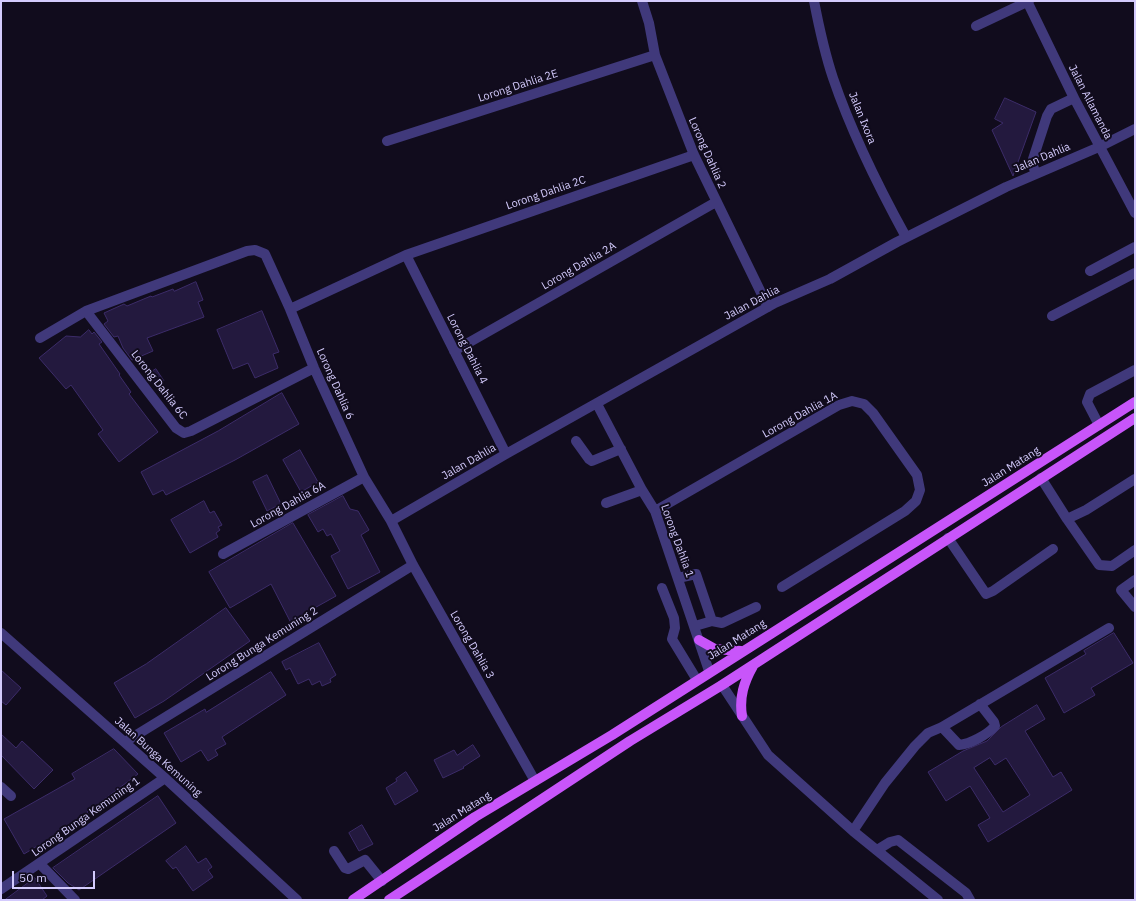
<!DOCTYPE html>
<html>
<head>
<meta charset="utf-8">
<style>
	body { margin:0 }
	#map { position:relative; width:1136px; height:901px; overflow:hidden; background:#110c1d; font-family:"IBM Plex Sans",sans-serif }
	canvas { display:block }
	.frame { position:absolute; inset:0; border:2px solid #d4cbfd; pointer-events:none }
	.scale { position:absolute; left:12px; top:871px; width:83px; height:18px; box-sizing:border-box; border:2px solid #d4cbfd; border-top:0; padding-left:5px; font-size:12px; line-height:14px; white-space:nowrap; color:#d4cbfd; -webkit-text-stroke:3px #110c1d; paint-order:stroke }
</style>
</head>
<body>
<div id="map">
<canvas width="1136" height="901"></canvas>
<div class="frame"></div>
<div class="scale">50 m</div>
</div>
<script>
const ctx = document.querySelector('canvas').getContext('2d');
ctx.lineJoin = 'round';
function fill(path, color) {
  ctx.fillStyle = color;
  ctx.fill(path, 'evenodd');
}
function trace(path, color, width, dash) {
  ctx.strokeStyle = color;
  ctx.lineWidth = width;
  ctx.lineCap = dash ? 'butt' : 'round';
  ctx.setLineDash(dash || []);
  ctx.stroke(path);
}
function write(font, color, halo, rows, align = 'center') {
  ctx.font = font + ' "IBM Plex Sans",sans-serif';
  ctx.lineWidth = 4;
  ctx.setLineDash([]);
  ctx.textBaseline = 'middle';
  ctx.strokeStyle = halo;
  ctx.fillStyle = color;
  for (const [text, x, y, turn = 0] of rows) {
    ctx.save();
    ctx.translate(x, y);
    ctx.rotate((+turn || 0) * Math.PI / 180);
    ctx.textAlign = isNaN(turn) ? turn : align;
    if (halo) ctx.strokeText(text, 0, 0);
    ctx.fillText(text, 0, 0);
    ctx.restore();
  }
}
const building = new Path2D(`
	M1005,98l31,14 -23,64 -21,-46 11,-7 -8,-4z
	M196,282l7,18 -5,2 6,15 -57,21 6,13 -21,9 -9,-12 -5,-12 -4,1 -10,-13 4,-3 -4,-8 20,-9 3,2 24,-10 1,1 21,-8 1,2z
	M262,311l17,41 -6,2 5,14 -23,10 -7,-15 -15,6 -16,-39z
	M89,330l3,4 2,-2 8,10 -3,2 21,30 -1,1 12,17 -2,2 29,38 -39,30 -21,-28 5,-4 -32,-45 -5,4 -27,-31 27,-22 14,1z
	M156,369l8,12 -9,6 -8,-12z
	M282,393l17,31 -64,36 -69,35 -3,-5 -10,5 -12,-23 77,-41z
	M300,450l18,32 -17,10 -18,-32z
	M267,475l14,29 -14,7 -14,-29z
	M343,496l7,13 8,2 11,19 -8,5 19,37 -32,17 -17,-33 9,-5 -9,-17 -4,2 -4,-7 -5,3 -10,-17z
	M204,501l6,12 4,-2 8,14 -4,2 2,3 -4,3 2,4 -28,16 -19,-33z
	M293,523l43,73 -34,19 2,4 -12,6 -21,-41 -41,24 -21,-36z
	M226,608l24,33 -86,60 -29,17 -21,-35 32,-19z
	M1114,633l19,30 -42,25 4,7 -31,18 -19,-35 41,-24 -2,-3z
	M319,643l17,32 -6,4 1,3 -9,4 -2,-5 -8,4 -3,-6 -11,5 -8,-16 -4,2 -4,-8z
	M1,670l20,18 -15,17 -5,-4z
	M271,672l15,23 -64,42 4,7 -11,6 3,5 -10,6 -7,-11 -20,12 -17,-29 41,-24 1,3z
	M1037,705l8,14 -20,12 28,46 8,-5 11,18 -84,52 -10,-17 12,-7 -20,-32 -24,15 -18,-29 35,-21 24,-10 14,-14zM990,758l5,7 11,-7 24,37 -27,17 -29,-44z
	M1,734l15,14 6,-7 31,29 -19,19 -33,-34z
	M473,745l7,11 -17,11 1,1 -21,10 -9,-18 20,-10 3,5z
	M114,749l24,25 -51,38 2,3 -65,39 -20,-35 71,-40 -3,-5z
	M406,772l12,19 -23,14 -9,-17 11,-7 -1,-2z
	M158,796l18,27 -97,67 -11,-7 -15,-15z
	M362,825l11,19 -14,7 -10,-18z
	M186,846l12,17 8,-5 6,9 -4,3 5,7 -20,14 -17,-24 -3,2 -7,-8z
	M35,878l12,18 -5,4h-37z`);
const minor = new Path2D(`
	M642,1l7,22 6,32 39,100 74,152
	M814,1c5,26 11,53 19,77 19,56 45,108 73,159
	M1027,1l47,97 61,115
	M976,26l53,-25
	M387,141l268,-86
	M1036,174l-3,-8v-7l14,-43 4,-7 23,-11
	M406,255l100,199
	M1090,271l45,-24
	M290,309l116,-54 288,-100
	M86,311l90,117 8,5 7,-2 123,-63
	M1052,316l83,-43
	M40,338l46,-27 161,-60 8,-1 10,4 25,55 24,59 50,109 27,44 22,44 122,216
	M454,351l262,-149
	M597,404l45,86 13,21 54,160
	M1099,425l-12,-23 3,-8 45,-24
	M576,441l13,18 3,2 29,-12
	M1041,478l26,41 19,-9 49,-31
	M606,503l36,-13
	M655,511l184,-106 13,-4 12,3 9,9 44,62 3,15 -4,11 -11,10 -123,76
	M1067,519l32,46 13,1 23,-16
	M391,521l115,-67 269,-151 55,-24 67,-37 109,-55 93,-40 36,-18
	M948,538l38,56 7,-3 60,-42
	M223,554l141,-77
	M678,578l18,-4 16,47
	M1135,580l-14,10 14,17
	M662,588l12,30 1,10 -3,11 25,41
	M695,626l17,-5 10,2 34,-16
	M1,633l164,145 132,122
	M722,685l46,70 85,76 85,69
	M942,727l17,18c11,-1 28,-10 36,-19l-1,-4 -14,-18
	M125,742l288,-177
	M1,787l10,9
	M853,831l32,-48 30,-37 13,-13 14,-6 167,-99
	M877,850l13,-8 8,-2 68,53 4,7
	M334,851l11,17 3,1 17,-9 17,21
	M40,864l35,36
	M1,889l164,-111`);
const major = new Path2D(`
	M699,640l16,9 26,2
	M742,716c-3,-19 2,-34 11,-50
	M353,900l122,-83 137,-82 523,-333
	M389,900l241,-159 92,-56 413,-267`);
const streetNames = [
	["Lorong Dahlia 2E",518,86,-18],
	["Jalan Allamanda",1090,102,63],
	["Jalan Ixora",862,118,68],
	["Lorong Dahlia 2",707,153,66],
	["Jalan Dahlia",1042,158,-23],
	["Lorong Dahlia 2C",546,193,-19],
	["Lorong Dahlia 2A",579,266,-30],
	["Jalan Dahlia",752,303,-28],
	["Lorong Dahlia 4",467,349,63],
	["Lorong Dahlia 6",335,384,66],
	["Lorong Dahlia 6C",159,385,52],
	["Lorong Dahlia 1A",800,415,-29],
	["Jalan Dahlia",469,462,-30],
	["Jalan Matang",1011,467,-32],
	["Lorong Dahlia 6A",288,505,-29],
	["Lorong Dahlia 1",677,541,70],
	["Jalan Matang",737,640,-32],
	["Lorong Bunga Kemuning 2",262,644,-32],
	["Lorong Dahlia 3",472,645,60],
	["Jalan Bunga Kemuning",158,757,42],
	["Jalan Matang",462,812,-32],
	["Lorong Bunga Kemuning 1",86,817,-35]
];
fill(building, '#23193e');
trace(building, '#3c2c69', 1);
trace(minor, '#40397b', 10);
trace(major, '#c855fa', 10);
write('11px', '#d4cbfd', '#110c1d', streetNames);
</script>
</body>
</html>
